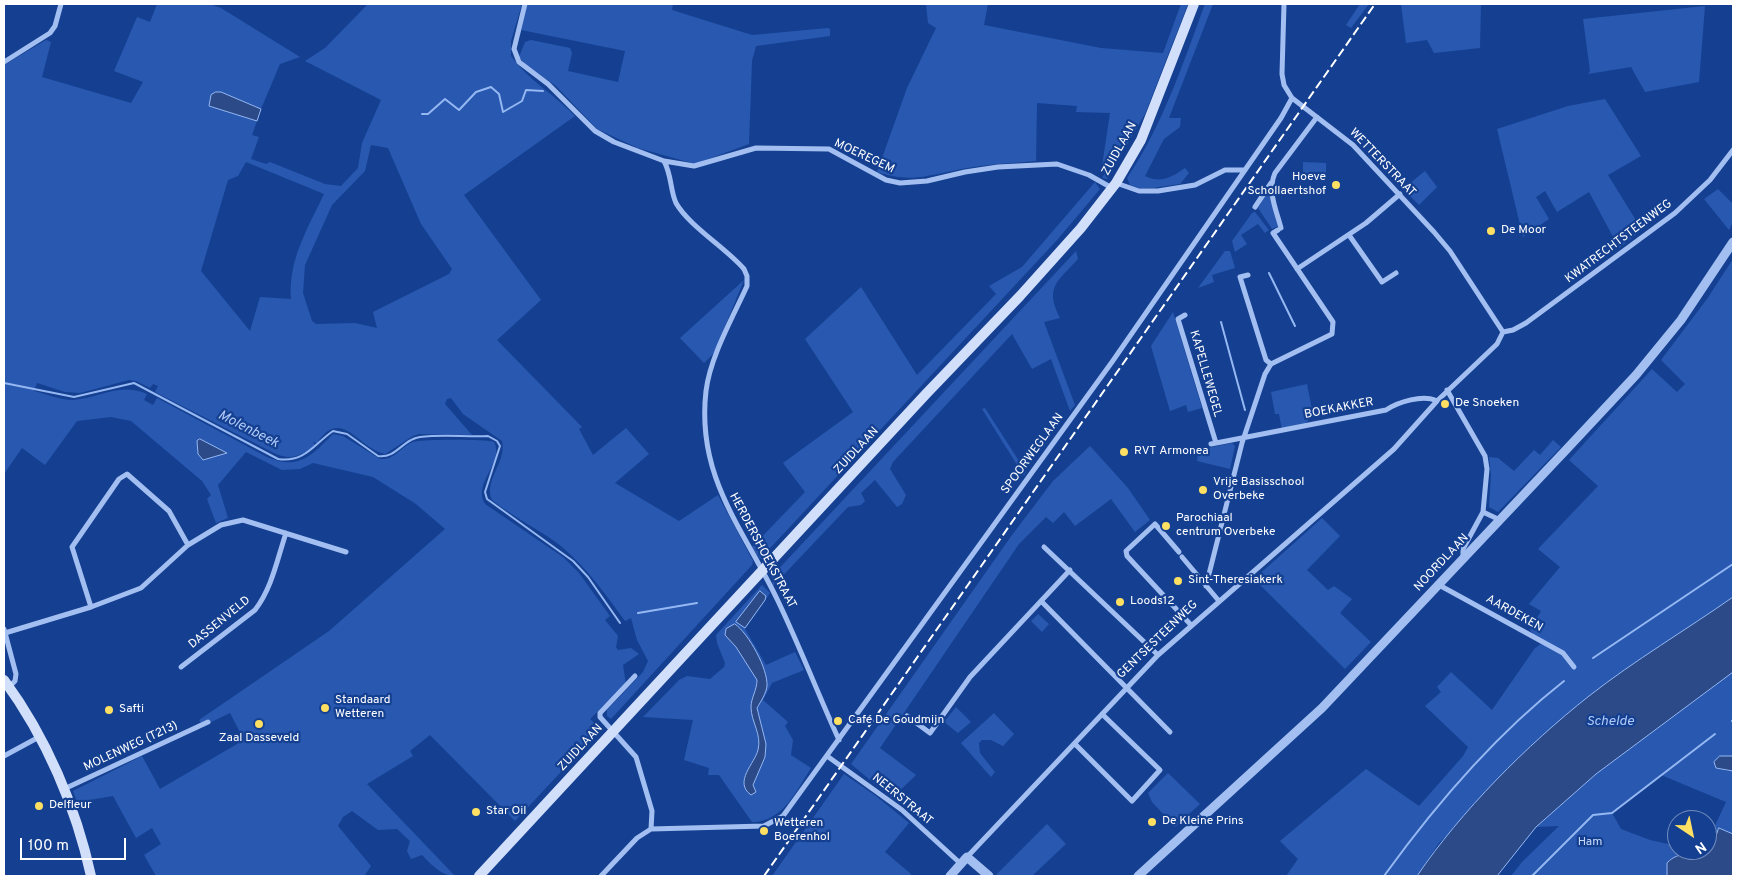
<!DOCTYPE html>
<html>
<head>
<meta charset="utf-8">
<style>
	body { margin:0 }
	#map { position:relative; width:1737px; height:880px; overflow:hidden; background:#154091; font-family:Overpass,sans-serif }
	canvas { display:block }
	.frame { position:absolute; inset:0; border:5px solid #fff; pointer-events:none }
	.north { position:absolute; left:1667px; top:810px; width:50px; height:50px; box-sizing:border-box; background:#154091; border:1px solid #738cbd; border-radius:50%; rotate:146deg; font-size:14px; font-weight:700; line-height:20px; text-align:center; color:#fff }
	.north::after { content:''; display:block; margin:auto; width:18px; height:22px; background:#ffe062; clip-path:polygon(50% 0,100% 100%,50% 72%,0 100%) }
	.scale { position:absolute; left:20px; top:838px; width:106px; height:22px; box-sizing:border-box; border:2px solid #fff; border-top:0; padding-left:6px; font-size:15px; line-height:18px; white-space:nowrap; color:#fff; -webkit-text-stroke:4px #154091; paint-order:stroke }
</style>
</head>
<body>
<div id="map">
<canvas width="1737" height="880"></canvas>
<div class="frame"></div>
<div class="north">N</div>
<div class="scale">100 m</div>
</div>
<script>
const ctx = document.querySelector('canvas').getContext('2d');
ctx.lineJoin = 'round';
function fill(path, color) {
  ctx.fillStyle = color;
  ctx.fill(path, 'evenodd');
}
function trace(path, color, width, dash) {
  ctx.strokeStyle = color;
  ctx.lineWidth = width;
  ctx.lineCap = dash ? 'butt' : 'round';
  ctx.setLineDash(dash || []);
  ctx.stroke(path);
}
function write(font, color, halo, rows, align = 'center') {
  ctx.font = font + ' Overpass,sans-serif';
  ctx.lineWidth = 4.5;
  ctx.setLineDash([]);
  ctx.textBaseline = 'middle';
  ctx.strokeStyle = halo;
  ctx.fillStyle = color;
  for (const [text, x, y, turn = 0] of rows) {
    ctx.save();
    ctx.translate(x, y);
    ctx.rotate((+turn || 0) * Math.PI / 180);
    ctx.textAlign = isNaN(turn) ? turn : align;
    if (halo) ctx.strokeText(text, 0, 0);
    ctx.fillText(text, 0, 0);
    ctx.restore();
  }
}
const green = new Path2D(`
	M157,4h52l12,4 79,49 -20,7 -19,45 -40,-17 -12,14 48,15 -5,14 7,2 -8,22 15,5 4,-2 55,22 16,2 17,-18 4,-25 19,-43 -76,-39 20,-13 43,-44h154l-11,37v15c17,24 44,39 64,60l-111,79 77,105 -44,40 85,87 -3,2 14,26 33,-27 23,26 -34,29 64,38 39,-26 35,66 -1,4 -141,154 -4,-3v-6l36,-38 5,-11 -11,-21 -6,-22 -6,3c-19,-26 -37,-52 -63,-74 -21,-17 -48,-29 -70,-47 -9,-19 15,-38 10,-59l-39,-27 -12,-16 -4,1 -2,5 27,31 -53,-1 -6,2 -28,18c-27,-5 -43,-48 -68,-11l-4,-1 2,3c-14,11 -24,16 -41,8l-119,-61 3,-6 -5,-2 -3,4 -14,-7 -7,-1 -49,13 -15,-1 -28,-9 -3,8c13,3 26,9 39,9 28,-2 45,-18 74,-6l-3,6 9,5 4,-7 110,59c32,14 45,-2 66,-23l10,2 37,23c16,1 20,-12 33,-17 8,-3 75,-3 81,0 11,20 -22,41 -9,62l78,53 16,16 31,43 -5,4 13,16 -2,11 2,3 13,-2 8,6 -16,11 3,19 -36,35 11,10 -86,92 -85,-86 -20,16 3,5 -46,28 88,92c-14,0 -25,-13 -33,-21l-11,4 -4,-8 3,-10 -13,-12 -19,1 -26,-19 -9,6 -5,9 33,40 -6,9 1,1h-210l-12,-21 17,-11 -9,-16 -16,10 -23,-42 -36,6 -4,-11 69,-35 18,33 84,-49 -14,-27 -27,13 -4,-6 130,-89 116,-102 -29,-25 -43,-27 -60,-14 -13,6 -18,1 -36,-18 -28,33 10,33 -12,5 -9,-24 4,-4 -9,-14 -71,-60 -20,-4 -34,4 -32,44 -23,-17 -18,26v-409l42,-25 5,2 -9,35 89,26 12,-21 -29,-11 23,-54 13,5zM371,145l17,3 33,76 31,45 -3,5 -76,38 4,16 -22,-5 -39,1 -4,-3 -9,-28 2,-28 27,-60 33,-34zM246,162l78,32c-16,34 -36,66 -33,105l-31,-2 -10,34 -49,-60 27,-91 10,-4z
	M527,4h146l-1,6 80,25 76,-7 2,1v7l-74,10 -4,15 -3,83 -54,20 -57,-16 -41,-19 -41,-43 -30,-21 -7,-8 6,-15 6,-2 39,8 2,5 -4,18 50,11 7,-31 -104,-21z
	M926,4h62l-4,21 117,23 62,5 18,-49h7l-43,110 -38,65 -5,-1 6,-10 -6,-2 8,-53 -34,-1 1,-6 -40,-3 -1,58c-22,2 -46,3 -69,7 -34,6 -55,16 -90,4l30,-84 29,-60 -8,-5z
	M1205,4h8l-44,114h12l-1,9 -16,12 -19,37c16,8 27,1 40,-8l4,5 -9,11 -27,4h-15l-8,-3 -3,-7c36,-53 56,-115 78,-174z
	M1360,4h9l-18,24 -5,-3z
	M1401,4h80l-1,44 -46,5 -7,-13 -21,3z
	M1705,6l-6,76 -54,10 -14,-25 -43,7 2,-3 -7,-52z
	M1605,99l36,57 -33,19 34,55 -23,18 -30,-56 -32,20 -12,-21 -9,6 13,22 -26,18 -26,-108 71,-23z
	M1303,162l23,1v16h-23z
	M1425,171l12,16 -18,18 -16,-16z
	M1095,182l5,7 -42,50 -298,320 -8,-12 53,-55 -22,-29 70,-51 -48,-73 56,-52 56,88 79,-81 -7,-8 33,-19z
	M1269,188l10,38 -7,3 -14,-21z
	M1718,189l15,15v18l-4,8 -25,-31z
	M1255,212l14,18 -4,3 -7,-9 -17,11 6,9 -12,8 -3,-11 20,-28z
	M1076,251l2,8c-20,22 -34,28 -18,59l-16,4 31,83 -5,6 -19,-52 -19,10 -20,-35 -119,128 -3,7 16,26 -4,9 -5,3 -22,-27 -14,13 4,8 -4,4 -13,2 -75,79 -1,-10z
	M1225,251h5l5,17 -23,7 2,7 -16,6z
	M1733,259v338l-143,99 -151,147 -22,33h-131l12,-17 -18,-18 86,-72 53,37 44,-50 5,-9 -43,-41 16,-14 -4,-5 14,-15 41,38 43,-62 6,-4 -11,-14 11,-19 -12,-7 31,-37 -22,-18 60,-63 -29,-26 83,-91 25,23 8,-8 -24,-24 46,-61z
	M744,280l-30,73 -10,10 -24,-25z
	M1173,312l29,96 -14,4 -2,-7 -16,6 -19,-65z
	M1307,384l6,31 -8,9 -23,6 -3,-16h-4l-4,-22z
	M985,408l41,64 -2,4 -42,-67z
	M1553,440l8,7 -63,65 -9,-5 2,-32 -2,-18 9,1 16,13 20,-21 6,5z
	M1232,443l3,3 -5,23 -33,-8 1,-11z
	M1090,446l38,42 22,32 -15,12 -24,-33 -36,27 -11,-14 -11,11 -7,-6 -27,27 -139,204 36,27 -24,23 -41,-34 161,-229 41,-54z
	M1322,518l18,18 -33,34 21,20 6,-4 18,13 -12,14 31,29 -26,27 -91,-90z
	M762,585l8,8 -25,36 21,36 29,-13 9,18 -32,13 -9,17 25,22 -3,4 8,14 -2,15 20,13c-15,23 -28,54 -59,54l-33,-47h-11l1,-7 -25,-8 9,-40 -50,-3 36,-37 8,-4 23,3 14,-12 1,-4 -8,-20 -1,-8z
	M1038,614l11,10 -7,8 -11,-11z
	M1733,672v84h-13l6,15h7v63l-13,-6 -7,17 -6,9 -30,1 -10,21h-156l11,-14 37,-36 -23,1 60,-53zM1661,775l65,27 -19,41v7h-30v-4l-27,-6 -29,-11 -9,-16z
	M956,707l15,15 -13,11 -14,-11z
	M994,713l20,21 -11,12 -12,-6h-9l-3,3 1,10 15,19 -4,5 -30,-34z
	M1168,773l32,31 -25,23 -23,-25 -4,-9z
	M844,774l32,22 33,27 -24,29 26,22 -2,2h-137z
	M1047,824l19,20 -34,32 -36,-1z`);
const water = new Path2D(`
	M216,92h5l40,17 -4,12 -48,-15 2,-11z
	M200,439l27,14 -24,7 -5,-6 -1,-13z
	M760,591l6,5 -1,4 -20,28 -9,-6z
	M1733,597v75l-137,102 -60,53 -39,49h-80c44,-65 110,-131 172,-180 46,-36 97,-66 144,-99z
	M735,624c14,10 33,45 32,62 -1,8 -6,15 -10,22l9,36 -1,13 -12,28 3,7 -5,3c-18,-13 4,-32 7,-45 4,-16 -7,-28 -7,-43 0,-9 6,-17 6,-27l-21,-33 -11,-12 1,-6z
	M1720,756h13v15l-17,-3 -2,-6z
	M1719,828l14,6v42h-66v-13c12,-13 25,-7 40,-9l6,-9z`);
const stream = new Path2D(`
	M422,114h6l17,-15 14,11 17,-18 15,-5 8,7 4,18 19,-11 4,-11 17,1
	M1269,273l26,53
	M1221,322l24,88
	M4,383l70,14 60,-14 144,76c27,4 36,-15 55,-28l14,3 31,22c18,3 25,-17 42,-19 22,-3 46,0 68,-1l9,5 3,5 -15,46 2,7 86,62 15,16 32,46
	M638,613l59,-10
	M1593,658l140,-94
	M1732,721l1,-1
	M1384,876c52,-72 110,-140 180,-195
	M1532,876l61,-61 19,-2 103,-79`);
const minor = new Path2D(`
	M525,4l-11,45 5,13 29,22 47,47 19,11 50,19c8,15 6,29 12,42 13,23 50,45 68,66l3,7v10c-14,31 -37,71 -41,105 -10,87 38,138 72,210 22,46 40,93 61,139
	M1284,4l-2,70 2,11 8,13 61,47 81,87 16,19 53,81
	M4,62l46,-29 5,-7 6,-22
	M664,161l30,5 62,-18 73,1 57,31 14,3 27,-2 38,-9 33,-5 59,-3 32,11 23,13
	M1116,183l23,8h19l37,-6 30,-15h20
	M1255,207l16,-24
	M1281,228c-5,-19 -14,-37 -6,-55l42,-56
	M1349,235l33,47 14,-9
	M1297,269l69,-46 34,-29
	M1248,275l-8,2 26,83 5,4
	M1185,315l-7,4 38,124
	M1503,332l10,-2 13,-7 149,-110 35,-33 23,-30
	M1447,390l38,66 2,13 -4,43 -20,37v10
	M1211,444l175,-34c12,-8 37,-16 51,-9
	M1483,512l17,8
	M188,545l33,-20 22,-5 103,32
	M1044,547l114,108
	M1179,552l-24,-28 -29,27 1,5 64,69
	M1182,557l37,44
	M1439,585l124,68 11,14
	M1206,586l36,-143 23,-69 6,-10 61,-30 1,-12 -60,-89 5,-3
	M1042,602l128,130
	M4,629l12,45 -1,7 -6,6
	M5,633l86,-26 -19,-60 47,-68 8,-5 42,37 19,34 -47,43 -50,19
	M181,667l74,-57c17,-22 22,-50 31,-77
	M635,676l-35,37v4l36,40 16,54 -1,18
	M907,716l23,17 40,-56 100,-107
	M1075,744l57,57 28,-31 -58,-56
	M4,756l35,-19
	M827,756l75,54 59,54
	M64,789l144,-67
	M967,857l191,-202 236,-206 43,-48 60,-57 6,-12
	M601,876l36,-38 14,-9 113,-3 19,-10 329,-454 169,-244 11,-20`);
const tertiary = new Path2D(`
	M950,876l17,-19 22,19
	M1138,876l184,-168 242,-256 72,-77 45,-55 52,-78`);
const secondary = new Path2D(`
	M4,680c42,57 72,127 87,196
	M479,876l447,-482 94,-98 61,-68 35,-45 25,-43 53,-136`);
const rail = new Path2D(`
	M764,876l611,-872`);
const markers = [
	[1336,185,5,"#ffe062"],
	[1491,231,5,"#ffe062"],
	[1445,404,5,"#ffe062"],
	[1124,452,5,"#ffe062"],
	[1203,490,5,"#ffe062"],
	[1166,526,5,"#ffe062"],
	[1178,581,5,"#ffe062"],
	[1120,602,5,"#ffe062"],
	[325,708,5,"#ffe062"],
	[109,710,5,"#ffe062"],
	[838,721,5,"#ffe062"],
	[259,724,5,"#ffe062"],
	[39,806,5,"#ffe062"],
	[476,812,5,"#ffe062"],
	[1152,822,5,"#ffe062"],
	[764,831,5,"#ffe062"]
];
const streetNames = [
	["ZUIDLAAN",1120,149,-61],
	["MOEREGEM",864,157,25],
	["WETTERSTRAAT",1382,163,46],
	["KWATRECHTSTEENWEG",1619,242,-37],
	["KAPELLEWEGEL",1205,374,74],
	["BOEKAKKER",1339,409,-11],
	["ZUIDLAAN",857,451,-47],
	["SPOORWEGLAAN",1033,454,-54],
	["HERDERSHOEKSTRAAT",762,551,62],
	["NOORDLAAN",1442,563,-47],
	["AARDEKEN",1514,614,29],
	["DASSENVELD",220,623,-39],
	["GENTSESTEENWEG",1158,640,-44],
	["MOLENWEG (T213)",131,747,-25],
	["ZUIDLAAN",581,748,-47],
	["NEERSTRAAT",902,800,39]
];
const poiNames = [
	["Hoeve",1326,178,"right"],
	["Schollaertshof",1326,192,"right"],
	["De Moor",1501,231],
	["De Snoeken",1455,404],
	["RVT Armonea",1134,452],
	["Vrije Basisschool",1213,483],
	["Overbeke",1213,497],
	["Parochiaal",1176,519],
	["centrum Overbeke",1176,533],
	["Sint-Theresiakerk",1188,581],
	["Loods12",1130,602],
	["Standaard",335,701],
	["Wetteren",335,715],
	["Safti",119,710],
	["Café De Goudmijn",848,721],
	["Zaal Dasseveld",259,739,"center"],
	["Delfleur",49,806],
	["Star Oil",486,812],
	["De Kleine Prins",1162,822],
	["Wetteren",774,824],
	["Boerenhol",774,838]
];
const parkNames = [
	["Ham",1590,843]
];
const waterNames = [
	["Molenbeek",248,430,27],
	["Schelde",1610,722]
];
fill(green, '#2858b0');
fill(water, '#2b4a87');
trace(water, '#95b8f3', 1);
trace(stream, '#95b8f3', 2);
trace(minor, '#a3bff1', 5);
trace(tertiary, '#a3bff1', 9);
trace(secondary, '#d1dffb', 10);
trace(rail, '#fff', 2, [9, 4]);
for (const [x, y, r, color] of markers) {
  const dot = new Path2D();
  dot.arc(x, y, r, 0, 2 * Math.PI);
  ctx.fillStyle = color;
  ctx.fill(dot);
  trace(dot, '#154091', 2);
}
write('12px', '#fff', '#154091', streetNames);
write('12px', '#fff', '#154091', poiNames, 'left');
write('12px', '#cadcfc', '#154091', parkNames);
write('italic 14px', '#afc9f8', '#154091', waterNames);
</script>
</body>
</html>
